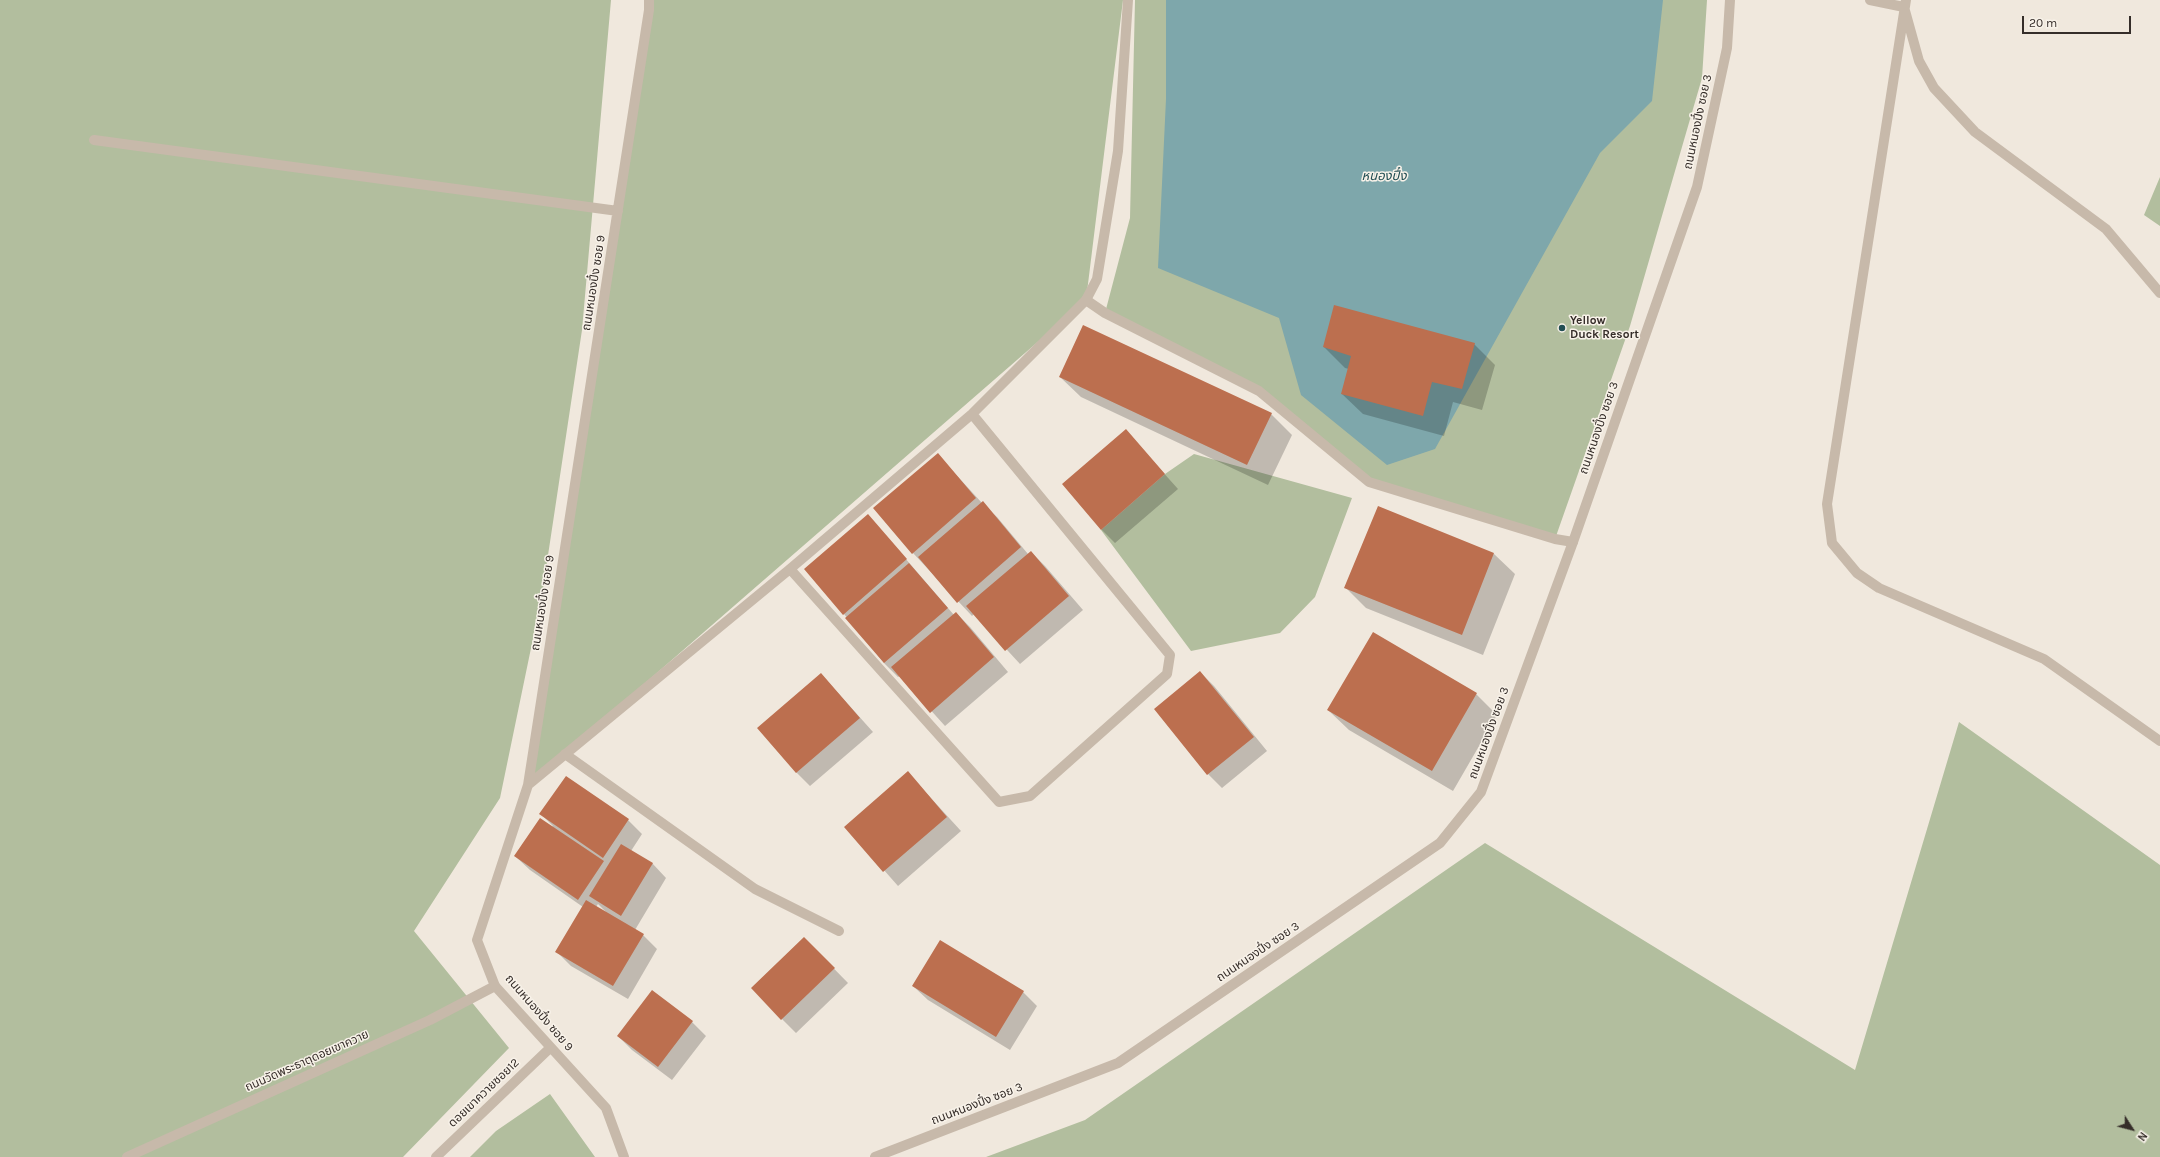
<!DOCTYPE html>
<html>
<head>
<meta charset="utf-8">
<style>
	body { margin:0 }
	#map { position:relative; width:2160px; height:1157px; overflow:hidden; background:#f0e8dd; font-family:Karla,sans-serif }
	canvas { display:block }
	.north { position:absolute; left:2112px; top:1109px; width:40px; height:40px; -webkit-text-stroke:3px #f8f2e9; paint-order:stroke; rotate:126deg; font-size:11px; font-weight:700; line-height:16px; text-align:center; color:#352d29 }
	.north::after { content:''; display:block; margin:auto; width:14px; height:18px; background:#352d29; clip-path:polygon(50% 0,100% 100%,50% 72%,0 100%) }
	.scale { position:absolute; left:2022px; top:16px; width:109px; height:18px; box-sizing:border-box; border:2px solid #352d29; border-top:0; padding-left:5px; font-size:12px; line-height:14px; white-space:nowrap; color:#352d29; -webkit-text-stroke:3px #f8f2e9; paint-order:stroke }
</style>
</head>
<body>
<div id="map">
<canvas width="2160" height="1157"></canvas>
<div class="north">N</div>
<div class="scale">20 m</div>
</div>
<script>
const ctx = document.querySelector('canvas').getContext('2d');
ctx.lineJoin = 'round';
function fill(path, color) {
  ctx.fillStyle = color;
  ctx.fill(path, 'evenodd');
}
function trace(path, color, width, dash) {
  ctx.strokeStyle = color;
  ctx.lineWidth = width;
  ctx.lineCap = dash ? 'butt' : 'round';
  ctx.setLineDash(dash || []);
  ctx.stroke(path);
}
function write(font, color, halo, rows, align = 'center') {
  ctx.font = font + ' Karla,"Noto Sans Thai",sans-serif';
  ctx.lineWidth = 3;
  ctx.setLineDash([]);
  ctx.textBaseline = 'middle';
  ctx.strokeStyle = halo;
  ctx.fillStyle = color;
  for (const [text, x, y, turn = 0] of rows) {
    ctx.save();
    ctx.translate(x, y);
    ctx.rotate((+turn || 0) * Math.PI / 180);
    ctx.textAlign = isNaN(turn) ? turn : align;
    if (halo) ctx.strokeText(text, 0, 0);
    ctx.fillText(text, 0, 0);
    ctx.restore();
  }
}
const green = new Path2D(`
	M0,0h611l-29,330 -40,265 -42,203 -86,133 95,117 -106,109h-403z
	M649,0h474l-37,300 -558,485z
	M1135,0h572l-5,78 -72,248 -75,213 -186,-57 -110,-91 -154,-78 25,-95z
	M2160,177v49l-16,-11z
	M1194,454l158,44 -37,99 -35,36 -89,18 -90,-121 64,-56z
	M1959,722l201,143v292h-1174l99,-37 400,-277 370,227z
	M550,1094l45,63h-125l26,-26z`);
const water = new Path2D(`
	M1166,0h497l-11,101 -52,52 -165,296 -48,16 -86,-70 -22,-77 -121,-50 8,-169z`);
const shadow = new Path2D(`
	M1474,344l21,21 -13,45 -29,-8 -9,34 -81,-22 -21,-20 7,-25 -4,-1 -21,-21z
	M1060,377l211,37 21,21 -24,50 -187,-88z
	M1126,431l52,58 -63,54 -14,-14z
	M938,455l44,48 15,14 31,37 3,-2 14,14 38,44 -63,54 -46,-50 -2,2 -59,-63z
	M868,515l86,100 2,-2 14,14 38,45 -63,54 -45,-50 -2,1 -14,-14 -40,-49z
	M1494,554l21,20 -32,81 -117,-47 -20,-20z
	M1200,672l14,14 53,65 -45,37 -14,-14z
	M821,674l52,58 -63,54 -14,-14z
	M1476,694l21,21 -44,76 -104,-61 -21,-20z
	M908,773l53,58 -63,55 -52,-59z
	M541,814l87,6 14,14 -11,17 21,12 14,15 -31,52 8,5 14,14 -29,50 -57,-33 -14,-14 26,-45 -53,-37 -15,-14 38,-30zM598,904l8,8 -10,-5z
	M804,938l44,45 -52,50 -14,-14z
	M913,986l110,6 14,14 -27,44 -82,-50z
	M692,1022l14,14 -34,44 -40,-30 -14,-14z`);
const building = new Path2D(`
	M1334,305l141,38 -13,46 -30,-7 -9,34 -82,-22 10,-38 -28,-9z
	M1083,325l189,88 -25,52 -188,-88z
	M1126,429l39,45 -64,56 -39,-46z
	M938,453l38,45 -64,56 -39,-46z
	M983,501l38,46 -64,56 -39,-46z
	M1378,506l116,47 -32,82 -118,-47z
	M868,514l39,45 -64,56 -39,-46z
	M1031,551l38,45 -64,55 -39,-45z
	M909,563l39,45 -64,55 -39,-45z
	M956,612l38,45 -64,56 -39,-46z
	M1373,632l104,61 -45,78 -105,-61z
	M1200,671l54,66 -47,38 -53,-66z
	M821,673l39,45 -64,55 -39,-45z
	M908,771l39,46 -64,55 -39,-45z
	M566,776l63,43 -26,39 -64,-44z
	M540,818l64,43 -26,39 -64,-44z
	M621,844l32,19 -32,53 -32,-20z
	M586,900l58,34 -31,52 -58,-34z
	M804,937l31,31 -54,52 -30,-32z
	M940,940l84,51 -28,46 -84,-51z
	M652,990l41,31 -35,46 -41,-31z`);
const service = new Path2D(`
	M1870,0l34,7 15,54 15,27 41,44 131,97 54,64
	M1906,0l-79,504 5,39 25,30 22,15 165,71 116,82
	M1086,300l19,13 154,78 110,91 186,57 18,3
	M127,1157l303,-137 65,-34`);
const minor = new Path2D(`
	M94,140l524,71
	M790,569l209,233 31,-6 137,-122 3,-19 -198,-241
	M565,754l190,135 84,42
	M528,785l262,-216 182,-155 114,-114 11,-21 21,-128 10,-151
	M436,1157l114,-109
	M624,1157l-18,-49 -111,-122 -18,-46 51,-155 121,-775v-10
	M875,1157l243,-94 322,-220 41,-51 92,-250 124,-355 30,-139 3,-48`);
const markers = [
	[1562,328,4,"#224e53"]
];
const streetNames = [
	["ถนนหนองปึ๋ง ซอย 3",1698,122,-78],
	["ถนนหนองปึ๋ง ซอย 9",594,283,-81],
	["ถนนหนองปึ๋ง ซอย 3",1599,428,-71],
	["ถนนหนองปึ๋ง ซอย 9",543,603,-81],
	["ถนนหนองปึ๋ง ซอย 3",1489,733,-70],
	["ถนนหนองปึ๋ง ซอย 3",1258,952,-34],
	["ถนนหนองปึ๋ง ซอย 9",539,1013,49],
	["ถนนวัดพระธาตุดอยเขาควาย",307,1061,-24],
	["ดอยเขาควายซอย12",484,1093,-44],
	["ถนนหนองปึ๋ง ซอย 3",977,1104,-21]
];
const poiNames = [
	["Yellow",1570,321],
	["Duck Resort",1570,335]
];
const waterNames = [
	["หนองปึ๋ง",1384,176]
];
fill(green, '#b2be9e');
fill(water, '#7ea7ab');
fill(shadow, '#0003');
fill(building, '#bc6f4f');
trace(service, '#c7b9aa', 10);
trace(minor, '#c7b9aa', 10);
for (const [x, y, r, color] of markers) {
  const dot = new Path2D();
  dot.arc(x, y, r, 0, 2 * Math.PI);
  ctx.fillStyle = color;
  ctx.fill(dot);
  trace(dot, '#f8f2e9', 1.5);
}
write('12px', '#352d29', '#f8f2e9', streetNames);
write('bold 12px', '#352d29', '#f8f2e9', poiNames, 'left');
write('italic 13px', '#224e53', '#f8f2e9', waterNames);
</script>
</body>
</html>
